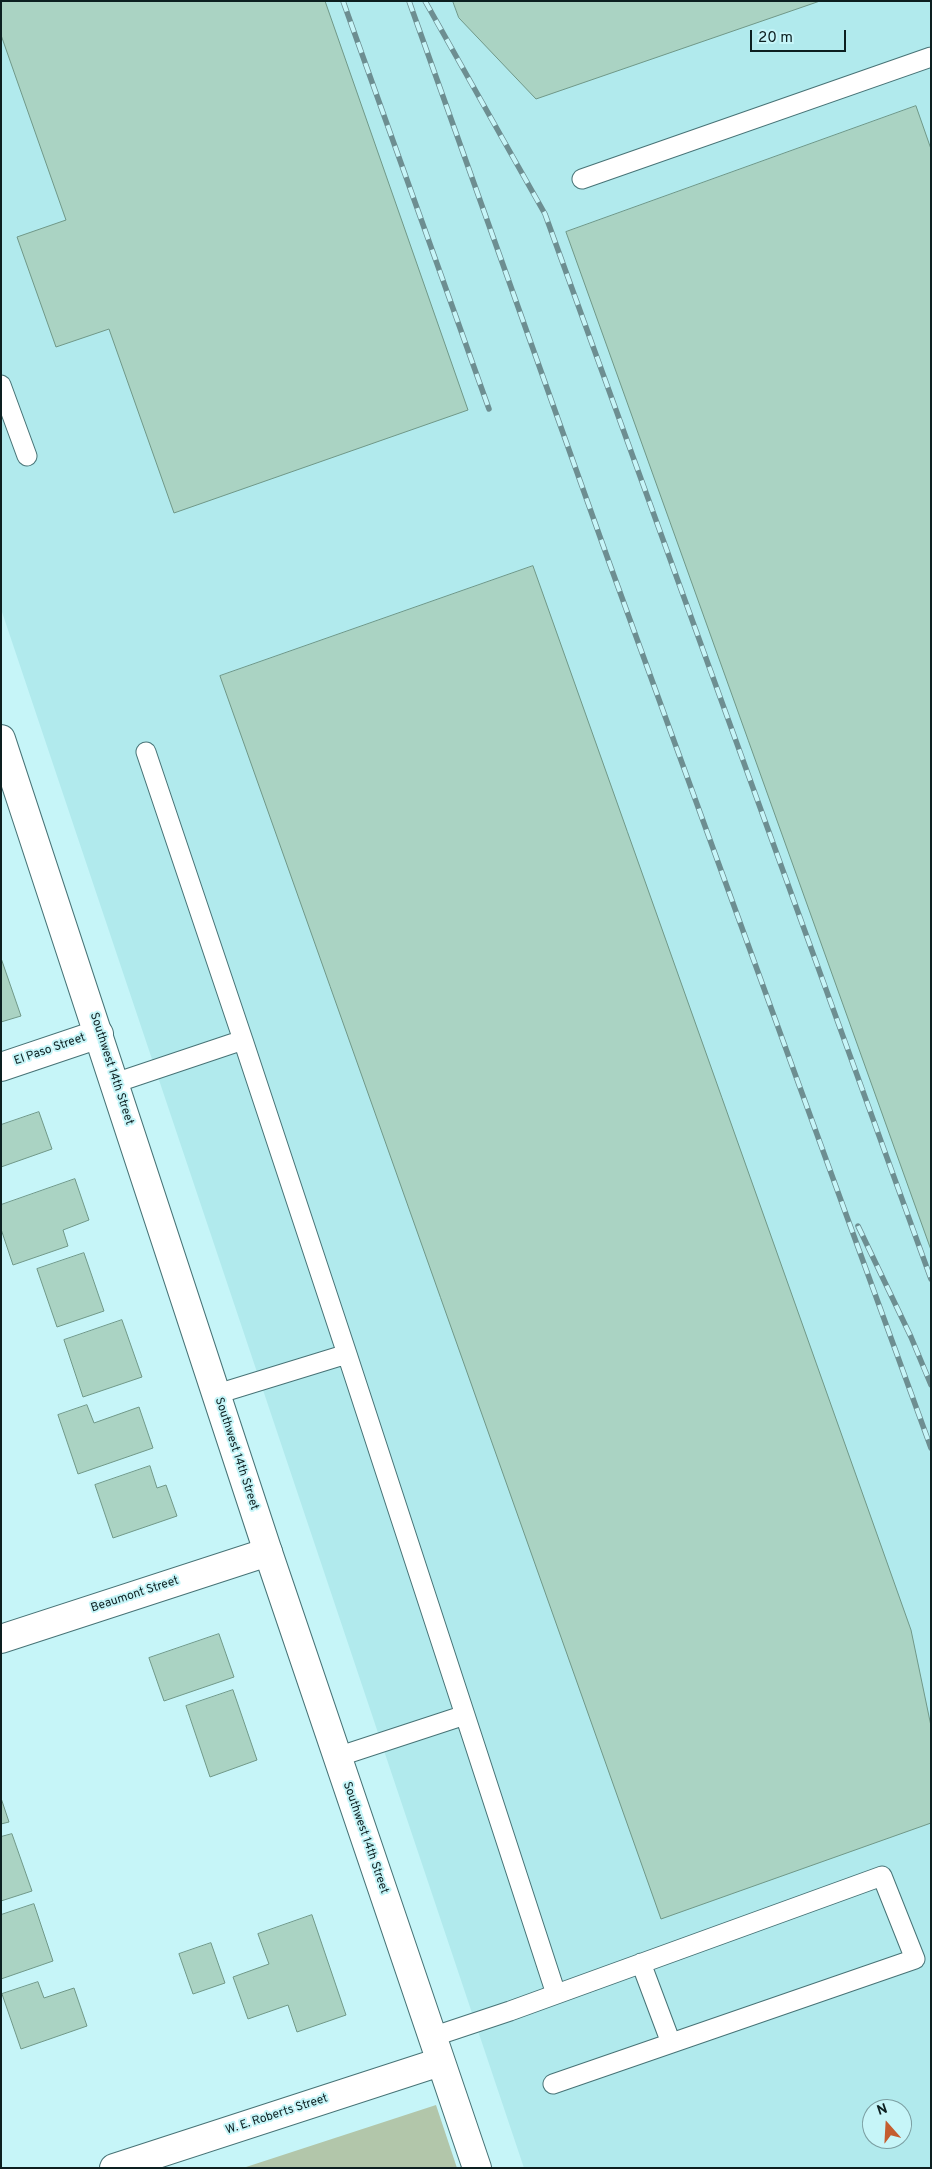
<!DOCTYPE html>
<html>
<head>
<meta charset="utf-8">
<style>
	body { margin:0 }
	#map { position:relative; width:932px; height:2169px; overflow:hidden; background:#c6f5f8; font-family:Overpass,sans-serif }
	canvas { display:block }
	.frame { position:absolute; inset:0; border:2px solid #0c1f20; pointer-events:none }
	.north { position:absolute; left:862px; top:2099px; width:50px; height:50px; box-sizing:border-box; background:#c6f5f8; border:1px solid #7c9fa2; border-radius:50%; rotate:341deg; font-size:14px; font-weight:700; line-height:20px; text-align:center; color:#0c1f20 }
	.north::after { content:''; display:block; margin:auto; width:18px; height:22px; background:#c45d30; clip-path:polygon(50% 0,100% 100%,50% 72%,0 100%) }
	.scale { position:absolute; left:750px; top:30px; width:96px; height:22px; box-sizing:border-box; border:2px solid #0c1f20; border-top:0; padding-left:6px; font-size:15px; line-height:18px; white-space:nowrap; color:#0c1f20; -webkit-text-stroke:4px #c6f5f8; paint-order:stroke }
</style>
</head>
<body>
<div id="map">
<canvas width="932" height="2169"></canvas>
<div class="frame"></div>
<div class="north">N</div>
<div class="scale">20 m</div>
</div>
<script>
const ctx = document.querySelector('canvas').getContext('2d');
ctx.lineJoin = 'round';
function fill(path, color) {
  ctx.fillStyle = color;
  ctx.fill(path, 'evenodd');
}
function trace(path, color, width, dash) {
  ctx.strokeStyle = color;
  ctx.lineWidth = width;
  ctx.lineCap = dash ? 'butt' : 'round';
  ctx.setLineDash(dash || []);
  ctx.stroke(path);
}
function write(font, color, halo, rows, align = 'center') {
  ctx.font = font + ' Overpass,sans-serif';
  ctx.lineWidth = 4;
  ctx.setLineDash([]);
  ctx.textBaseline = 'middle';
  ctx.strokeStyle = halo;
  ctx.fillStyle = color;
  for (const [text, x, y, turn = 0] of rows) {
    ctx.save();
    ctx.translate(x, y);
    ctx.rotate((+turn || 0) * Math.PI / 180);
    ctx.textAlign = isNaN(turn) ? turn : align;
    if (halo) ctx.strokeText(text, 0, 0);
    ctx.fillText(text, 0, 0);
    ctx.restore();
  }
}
const built = new Path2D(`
	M1,1h930v2167h-407l-523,-1559zM872,2109h30v30h-30z`);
const green = new Path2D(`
	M436,2105l21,63h-214z`);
const building = new Path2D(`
	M1,1h324l143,409 -294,103 -65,-184 -53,18 -39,-110 49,-17 -65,-185z
	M453,1h367l-284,98 -77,-81z
	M916,106l15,43v1101l-365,-1018z
	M533,566l378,1064 20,96v97l-270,96 -441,-1243z
	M1,958l20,58 -20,6z
	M39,1112l13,37 -51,18v-42z
	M75,1179l14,41 -26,10 5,16 -55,19 -12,-36v-24z
	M84,1253l20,58 -47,16 -20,-58z
	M122,1320l20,57 -59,20 -19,-57z
	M87,1405l7,18 45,-16 14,41 -75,26 -20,-59z
	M150,1466l7,22 9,-3 11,31 -64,22 -18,-53z
	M219,1634l15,43 -70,24 -15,-43z
	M233,1690l24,70 -47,17 -24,-71z
	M1,1798l8,24 -8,2z
	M12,1834l20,57 -31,10v-64z
	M34,1904l19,57 -52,18v-64z
	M312,1915l34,100 -49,17 -9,-27 -40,14 -15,-42 36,-13 -11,-30z
	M211,1943l14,40 -32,11 -14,-40z
	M38,1982l6,16 30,-10 13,38 -66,23 -19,-55z`);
const service = new Path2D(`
	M582,179l349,-122
	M1,385l26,71
	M243,1040l104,314
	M115,1083l128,-43 -97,-288
	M217,1394l130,-40 118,361
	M337,1757l128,-42 91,279
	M641,1963l30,80
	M432,2037l78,-26 372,-135 33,83 -362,125`);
const minor = new Path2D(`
	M1,1067l98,-33
	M1,1639l267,-87`);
const tertiary = new Path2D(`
	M1,739l267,813 209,616
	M114,2168l326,-106`);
const rail = new Path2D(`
	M343,1l146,408
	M409,1l200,561 322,886
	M425,1l120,213 386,1065
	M858,1226l53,111 20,48`);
const streetNames = [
	["El Paso Street",50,1050,-19],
	["Southwest 14th Street",111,1069,72],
	["Southwest 14th Street",236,1454,72],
	["Beaumont Street",135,1595,-18],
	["Southwest 14th Street",365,1838,71],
	["W. E. Roberts Street",277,2115,-18]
];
fill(built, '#b1eaed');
fill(green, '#b2c6aa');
fill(building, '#aad3c3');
trace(building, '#709888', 1);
trace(service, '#477376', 21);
trace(minor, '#477376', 30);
trace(tertiary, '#477376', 30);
trace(service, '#fff', 19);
trace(minor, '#fff', 28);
trace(tertiary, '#fff', 28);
trace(rail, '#6d8e91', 5.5);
trace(rail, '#c6f5f8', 4, [11]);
write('12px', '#0c1f20', '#c6f5f8', streetNames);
</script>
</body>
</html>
